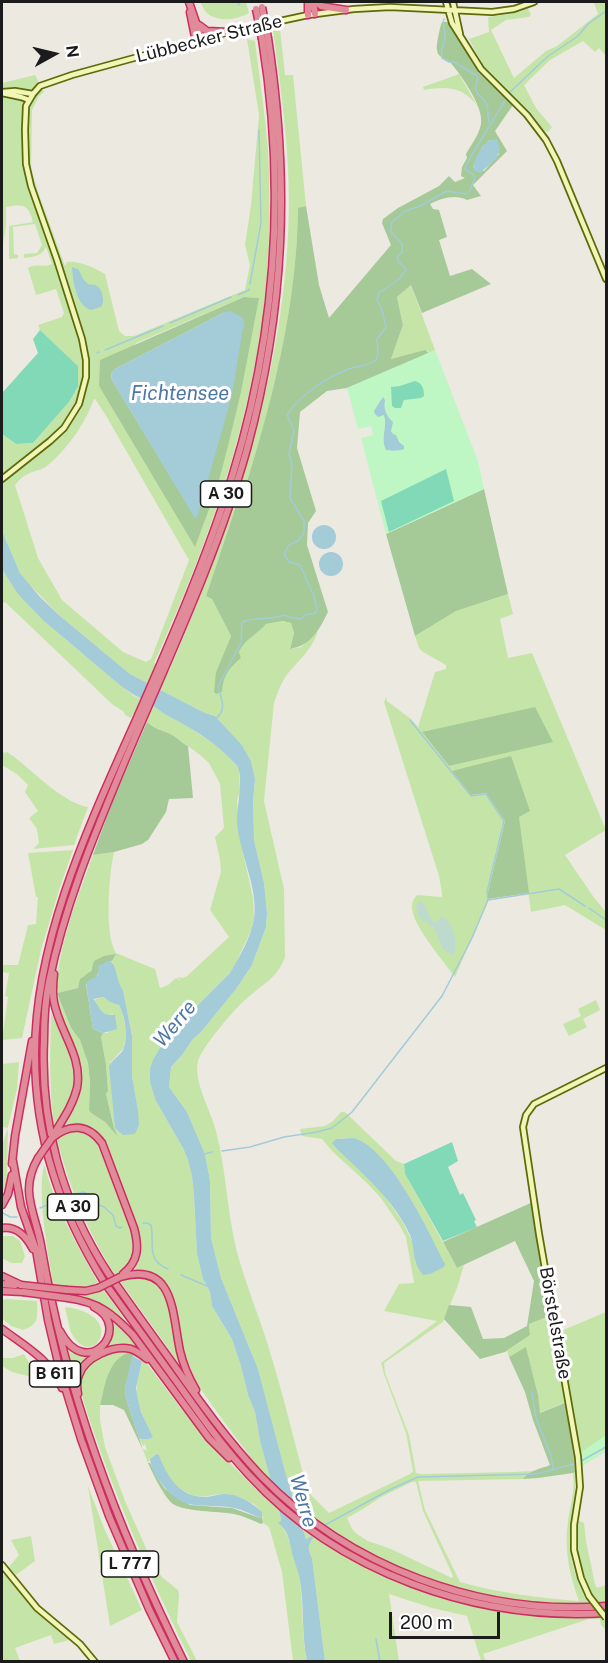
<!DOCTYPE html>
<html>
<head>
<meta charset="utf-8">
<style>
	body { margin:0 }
	#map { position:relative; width:608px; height:1663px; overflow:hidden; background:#ece9e1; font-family:"Public Sans",sans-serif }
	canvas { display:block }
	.frame { position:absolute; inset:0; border:3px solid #1b1b1b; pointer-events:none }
	.north { position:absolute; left:24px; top:24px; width:60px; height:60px; -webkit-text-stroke:4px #fff; paint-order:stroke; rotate:82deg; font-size:16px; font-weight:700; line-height:24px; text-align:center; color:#1b1b1b }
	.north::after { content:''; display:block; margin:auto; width:21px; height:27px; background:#1b1b1b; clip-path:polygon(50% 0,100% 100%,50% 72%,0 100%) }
	.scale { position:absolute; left:389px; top:1612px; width:111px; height:27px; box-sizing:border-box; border:3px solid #1b1b1b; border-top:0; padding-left:8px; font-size:18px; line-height:21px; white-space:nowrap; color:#1b1b1b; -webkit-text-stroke:4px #fff; paint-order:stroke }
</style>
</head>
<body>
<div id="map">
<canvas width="608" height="1663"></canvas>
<div class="frame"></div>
<div class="north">N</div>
<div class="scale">200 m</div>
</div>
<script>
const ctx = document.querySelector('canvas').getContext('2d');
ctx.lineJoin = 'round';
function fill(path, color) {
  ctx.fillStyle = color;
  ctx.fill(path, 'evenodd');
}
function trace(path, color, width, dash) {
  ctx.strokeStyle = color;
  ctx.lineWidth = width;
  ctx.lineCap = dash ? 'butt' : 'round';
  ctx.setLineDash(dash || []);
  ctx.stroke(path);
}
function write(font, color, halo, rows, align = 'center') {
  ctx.font = font + ' "Public Sans",sans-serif';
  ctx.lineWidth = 6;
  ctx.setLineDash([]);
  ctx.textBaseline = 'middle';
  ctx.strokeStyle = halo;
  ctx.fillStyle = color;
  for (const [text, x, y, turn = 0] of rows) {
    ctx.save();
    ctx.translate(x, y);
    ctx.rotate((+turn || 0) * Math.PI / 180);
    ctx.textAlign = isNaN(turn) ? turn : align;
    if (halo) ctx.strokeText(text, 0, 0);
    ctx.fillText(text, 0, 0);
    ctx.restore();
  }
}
const grass = new Path2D(`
	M200,2h46l3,11c-12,7 -34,10 -44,-2 -2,-3 -3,-6 -5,-9z
	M596,2h10v54l-7,-8 -4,4 -12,-11 -33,19 -26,25 12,23 16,19 -4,5 -4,-1 -12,-17 -42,-39 -7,-10 -14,-26 20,-7 -1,-15 21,-3 19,-6 3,7 -2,2 -23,3 -15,10 23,48 32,-27 11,-5 41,-32 -4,-11z
	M280,29l5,46h8l13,131 -8,3c-1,99 -27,198 -57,292h-3l-32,95 6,3 19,37 -15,36 6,11 5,-14 14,-11 -2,-6c6,-13 19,-18 27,-28l17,-3 8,2 3,10 -4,16 11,-2 17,-15c-9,22 -19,27 -32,44 -6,9 -9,18 -12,27l-10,98 20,88 1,68c-7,21 -25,29 -40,43 -11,9 -44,49 -47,61 -5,20 13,50 18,70 10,38 11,79 20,117 9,36 24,69 34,104 13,42 23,85 35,128l6,15 18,18 81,-39 3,-3 -7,-38 -22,-59 -3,-11 56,-42 -53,-10 15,-27 15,-1 -8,-46 -6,-11 -19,-28 -13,-14 -35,-32 -11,-13 -20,-3 -2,-7 25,-3 7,-4 9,-10h4l51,49 8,3 1,10 52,94 7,-3 -7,23 -14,34 -59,41 1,10 24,62 7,38 5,1 93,-2 19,-1 -7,4 -3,4 -105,2 7,29 35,72c39,11 78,16 119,19 -10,-27 -15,-52 -11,-80 3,-18 7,-30 5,-48l2,-1c2,18 -2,34 -4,51 -4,26 2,50 14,73h7l-11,-23 -6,-27 1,-23 4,-2 4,2 2,18 9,43 2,4 9,-3v45l-5,-5 -1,-6h-11l-106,35 3,7h-5l-14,-45 -35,-8 -43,-14 10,67h-74l-13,-103 -4,-10 1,-10 -3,1 -20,-63 -28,-107 -37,-91 -10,-40 -1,-57 -5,-27 -18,-42 -18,-25 2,-20 11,-12 11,-16 8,-7 35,-43 16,-24 14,-38 1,-14 -3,-30 -10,-43 -1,-39 2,-22 -4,-18 -9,-16 -27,-29 -10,-3 -35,-18 -40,-21 -70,-58 -31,-32 -9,-11 -18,-42v-97l14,10 17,-1 36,-41 9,-14v-22l-38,-36 -2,-5 24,-8 2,-4 -8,-24 -20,6 -8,-27c7,-5 17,0 24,-4l-6,-17c-4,9 -13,10 -22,11v-4l13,-1 5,-8 -7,-21 -22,3 1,27 4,1v3l-9,1v-33l24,-4c-5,-18 -9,-18 -27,-15v19l-4,24v-167l33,-8 9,17 -5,4 -7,14 -1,59 8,26 26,71 2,-4c12,-2 28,6 38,12l14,57 6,5h9l111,-46 5,-25 -5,-20 6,-40 8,-90 -12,-76 8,2c5,44 13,87 14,131 2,60 -1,122 -12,181 -19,108 -58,211 -103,310l15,8c60,-140 112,-284 119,-437 4,-68 -6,-137 -15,-204zM244,297l14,1 -41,190 -22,58 -96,-160 37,-43zM94,399h1l10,15 84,146 -38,99 -5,3 -23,-10 -61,-52 -24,-42 -23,-73c4,-5 9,-10 15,-12 6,-3 12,-3 17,-7 20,-16 39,-44 47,-67zM354,1138c37,11 74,93 90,126h-28l-3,-21 -11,-22 -23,-33 -43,-49zM412,1482h4l7,29 30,65 -1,2 -61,-29 -23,-8 -11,-7 -5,-5 -5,-11 16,-9 18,-12z
	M459,74l19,33c-14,-20 -31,-21 -54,-17l-1,-3z
	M411,285l24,65 -6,3 -1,-2 -37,8 12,-34 -6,-28z
	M2,569c30,49 77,79 119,117l13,10 20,9 9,8 20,10 40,27 16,19 1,22 -3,9 3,39 13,59 1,20 -2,10 -16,35 -6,10 -63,63 -7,11 -4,54 27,47 5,12 4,16 2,19 3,59 6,25 7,13 2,14 20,33 9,27 7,29 7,17 5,29 21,77c0,8 5,14 8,22 4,11 8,25 10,36 5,29 2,58 8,85h-14l-11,-89 -13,-45 -6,-4c-1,-5 0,-9 -3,-13 -5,-8 -28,-17 -38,-16 -14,1 -22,6 -36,-2 -16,-8 -21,-22 -27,-37l-4,-1 -5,5 -2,4 -5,-13 1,-1 3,2 -2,-7 -2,2 -4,-8c4,2 11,2 14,-1 -7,-16 -18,-32 -16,-51 0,-8 4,-16 5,-25l-5,-3 -5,-2 2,-3 9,5 36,48 31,37 47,47 -8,-35 -22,-29 -28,-39 -14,-31 -14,-65 -6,-9 -6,-6 -17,-6h-7l4,-12 2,-15 -33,-95c-15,-21 -20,-25 -45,-21l13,-23 3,-10 2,-19 -2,-13 -19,-49 -4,-32 7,-36 10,-35 20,-55 21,-3c-5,22 -10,82 2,101l39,16 5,19 8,-3 8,-7 5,3 -4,-4 6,1 4,-2 42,-39 -19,-27 11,-38 -1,-12 -5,-23 9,-9 -4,-44 -11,-21 -9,-8 -12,-9 -8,-4 -7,-6 -21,-8 -5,-6 -14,-8 -2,4 -6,-3 -1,-3 -12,-8 -107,-102 -3,2zM116,954l-4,7 8,25 3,4 9,46v40l6,34 -28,-47 14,-15 2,-16 -4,-22 -3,-5 -15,-8 -11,3 3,2 3,8 9,6 5,-2 -5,19h-5l-2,4 5,27 2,27 -2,3 8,34 4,9 -13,-15 -14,-9 -2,-3 1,-28 -2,-19 -8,-23 -9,-12 -14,-35 21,-5 4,-11 7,-3 3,-7z
	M508,594l5,20 -13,5 8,39 24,-5 74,177 -41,25 30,44 11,13v18l-41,-25 -34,7 -13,-95 12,-6 -77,-40 18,24 15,-2 19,28 -17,71 1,7 -34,78c-11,-15 -38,-47 -42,-64 -2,-7 -1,-13 4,-18l25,2v-4l-3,-17 -55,-174 2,-5 1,4 24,18 7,8 17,-55 11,-3v-4l-23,-13 -4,-4 -4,-12 41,-25zM422,732l131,9 -104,25z
	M2,751l3,2 2,-1 6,4c21,16 50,47 75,51l-14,38 -41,4 6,-6 -2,-14 -8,-11 9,-7 -13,-19 3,-7 -10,-10 -16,-10z
	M73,850l-13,37 -19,63 -19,88 -20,2 6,-43 -3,-1 4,-23 -7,-1 1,-7h15l10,-40 8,-1 2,-27h-2l-8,-44z
	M596,1000l4,10 -17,9 4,8 -18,9 -6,-12 18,-8 -3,-7z
	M51,1013c14,30 32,59 16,92 -3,7 -9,14 -13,20 -5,-38 -4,-74 -3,-112z
	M19,1062l-2,27 -9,38 -1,52 -5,16v-50l6,-17 -6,-1v-63z
	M73,1130c13,1 24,4 26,18l32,82c5,21 5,35 -16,45 -28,-45 -44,-84 -58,-135l12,-8z
	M44,1164c12,43 32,81 54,118 -13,10 -30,5 -45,3 -5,-35 -16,-86 -9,-121z
	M3,1236h10l7,5 5,15 -3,7h-11l-9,-5z
	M131,1276c7,1 17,1 24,4 16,9 24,70 28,89l-63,-88z
	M103,1289l25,35v1c-17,-14 -32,-24 -53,-31l23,-3z
	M8,1299l29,2c0,16 3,23 -14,29l-12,-4 -9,-8v-18z
	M66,1307c60,8 30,58 10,33 -8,-9 -7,-20 -11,-31z
	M105,1312l15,11 27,32 -15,-7 -34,6 -22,24 -9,-32c2,2 5,5 7,6 11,6 31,2 34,-11 2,-6 -2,-22 -3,-29z
	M606,1312v139l-24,15 -2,-12 -14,-52 -27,11 -1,-18 -12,-47 -17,9 -2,-6 23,-16 -1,-11 23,-9 4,18z
	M116,1351l13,1 -8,4 -18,35 -3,14v15l5,27 20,54 28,63 9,13 16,13 1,5 -2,27 20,39h-6c-43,-87 -81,-175 -110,-268 -3,-25 13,-34 35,-42z
	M24,1354l12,20v4l-24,-6 -10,-6v-8h11z
	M88,1486l16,42 38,82 -32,16z
	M31,1536l4,25 -19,14 -7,-8 10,-12 -8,-15z
	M6,1575l31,38 32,27 -15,4 -3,-9 -36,13 5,13h-18v-85z`);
const forest = new Path2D(`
	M442,22h7l2,2 27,48 35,33 -18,26 12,20 -34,34 8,11 -14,4c-12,-6 -25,-2 -37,4l3,5 6,1 8,27 -8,3 11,36 22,-7 19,15 -69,29 -11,-28 -14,12 6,28 -12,34 34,-9 4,3 -82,35 -20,3 -27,21 -3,36 19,63 -8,12 -1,22 21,67c-9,18 -16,33 -38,37l4,-16 -3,-10 -8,-2 -17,3c-8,10 -21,15 -27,28l2,6c-12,10 -18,17 -19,34l-6,2 -2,-2 2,-20 15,-36 -19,-37 -6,-3 32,-96 3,1c30,-95 56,-193 57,-293l8,-2 13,79 10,33 62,-73 -9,-22 1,-4 15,-11 41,-22 10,-10 6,6 10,-4 -4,-2 1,-9 5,-9 -1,-4c5,-9 13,-19 15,-30 3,-17 -20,-49 -31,-62 -5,-4 -12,-4 -13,-12 -1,-4 3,-24 5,-28zM490,140l9,14 -15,17 -11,-4 9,-20z
	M244,297l15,1 -18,94 -13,54 -11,42 -22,59 -96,-161 1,-26zM225,312l-30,205 -83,-137 -1,-6 4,-5z
	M484,489l24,105 -52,17 -41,25 -29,-102z
	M535,707l18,35 -104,24 -27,-34z
	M147,722c7,7 14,8 23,12 7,3 11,9 18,12l5,52 -24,1 -3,13 -18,28 -6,4 -28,8 -21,3 20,-55z
	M511,756l19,55 -11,6 10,76 -41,6v-7l17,-71 -19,-28 -15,2 -19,-24z
	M116,954l-4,7h-2l-11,10 -3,7 -10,6 7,45 10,4 -2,4 5,27 2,27 -2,3 8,34 4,9 -13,-15 -14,-9 -2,-3 1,-28 -2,-19 -8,-23 -9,-12 -14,-35 21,-5 2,-9 11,-8 3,-10 10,-5z
	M533,1202l19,113 -23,9 1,11 -25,17 -25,7 -36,-40 5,-14 22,2 12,32 21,-1 23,-12 7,-45 -19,-40 -58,27 -14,-26z
	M526,1347l12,48 2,18 27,-11 9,54h-2l1,16 -2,1 -35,5 -15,1c6,-9 18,-10 27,-14l-17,-45 -8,-28 -16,-35z
	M129,1352l5,1 -9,35 1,10 17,52 -19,-40 -11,-5h-13c5,-20 8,-45 29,-53z
	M148,1463h2l8,16 7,10 25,16 42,3 28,10h2l1,5 -2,1c-9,-4 -18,-8 -27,-10 -16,-3 -48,-2 -61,-10 -9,-7 -20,-30 -25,-41z`);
const wetland = new Path2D(`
	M422,901l11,21h4l5,-6c11,7 18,28 11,39 -17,-7 -11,-16 -19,-26 -10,-13 -16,-4 -18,-25z`);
const park = new Path2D(`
	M435,350l43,111 6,28 -98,45 -25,-96 12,-3 -2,-9 -13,3 -11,-41z
	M606,1435v16l-24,15 -2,-13z`);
const pitch = new Path2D(`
	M40,330l38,36v21l-9,15 -36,41 -17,1 -14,-10v-41l36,-40 -5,-14z
	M415,381c7,2 9,7 9,15l-3,2 -17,2 -3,8h-6l-3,-2 -1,-19 9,-1z
	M446,469l8,32 -65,31 -8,-31z
	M452,1142l6,19 -10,6 12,28 3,-2 13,27 -2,1 3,6 -34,14 -38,-67 -1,-10z`);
const water = new Path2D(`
	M494,139l3,1 3,9 -4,10 -16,14 -7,-3c2,-12 8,-28 21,-31z
	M72,267l6,2c3,4 4,10 8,13 5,5 3,1 9,3 8,3 10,16 6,22l-10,3c-15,-4 -18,-29 -19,-43z
	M231,311l12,7 1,4 -12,73 -34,120 -3,3 -83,-138 -1,-6 4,-5 110,-57z
	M383,397l2,3c-2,8 1,16 8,22l-2,9 2,3 3,1 3,7 5,4v3c-4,2 -13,2 -18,1 -6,-12 2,-23 -2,-35l-6,2 -3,-3 -1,-3z
	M312 537a12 12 0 1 1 24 0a12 12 0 1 1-24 0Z
	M2,531l18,42 20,24 20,19 70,58 40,21 35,18 10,3 27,29 9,16 4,18 -2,22 1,39 10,43 3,30 -1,14 -14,38 -16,24 -35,43 -8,7 -11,16 -11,12 -2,20 18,25 18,42 5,27 1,57 10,40 37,91 28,106 20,64 6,-3 1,2c-6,8 -5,11 -1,20l13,103h-18c-6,-28 -2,-57 -8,-85 -2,-8 -5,-16 -7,-23 -2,-11 -4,-23 -14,-30l3,-2v-3l-21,-77 -5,-29 -7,-17 -7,-29 -9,-27 -20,-33 -2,-14 -7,-13 -6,-25 -3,-59 -2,-19 -4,-16 -5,-12 -27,-47 -6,-19v-13l3,-9 14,-24 63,-63c9,-15 21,-36 24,-54 5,-31 -16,-68 -17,-99 0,-13 7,-44 0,-54 -15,-18 -34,-31 -54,-42 -6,-4 -14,-7 -20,-11 -4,-3 -7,-6 -11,-8 -11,-7 -21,-11 -31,-19l-77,-65 -26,-27 -16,-25z
	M319 564a12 12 0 1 1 24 0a12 12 0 1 1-24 0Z
	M110,960c8,8 6,21 13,30l9,46v40l6,34 1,15 -4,9 -12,1 -8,-7 -6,-62c3,-6 13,-12 15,-18 4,-13 1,-32 -5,-43l-9,-3 -6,-5 -11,2c8,8 6,17 22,16l2,14 -14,4 -10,-4 -7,-46c8,-8 14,-2 12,-17z
	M354,1138c37,11 74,93 91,126l-1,3 -14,7 -7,1c-3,-4 -6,-8 -7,-12 -3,-9 -2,-19 -6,-28 -16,-35 -46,-60 -73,-86l-5,-6 4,-4z
	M132,1356l10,5 -6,27 2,12 3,12 12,25c-3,3 -10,3 -14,1l-13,-40 -1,-10z
	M156,1454l3,1c8,21 20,42 46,42 7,0 12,-3 19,-3 12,-1 29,9 38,18v6h-2c-9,-4 -17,-8 -26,-10 -31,-6 -50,6 -72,-24 -6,-7 -11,-15 -12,-25z`);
const stream = new Path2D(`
	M238,2l1,3
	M458,2h1
	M509,93l38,-36 31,-21 10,-12 18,-13
	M491,124l16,-27
	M250,284l11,-61 -2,-93
	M238,295l11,-5v-1
	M170,323l61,-26
	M105,350l58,-24
	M97,353l2,-1
	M215,719c13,-9 6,-20 3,-33l23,-43 1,-21c16,-6 25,-1 42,-7l5,2 12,2 6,-5h7l3,-4 -3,-14 -14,-31 -11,-3 -5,-8 5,-9 9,-4 6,-8v-12l-14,-23 2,-34 -3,-10 5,-24 -7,-15c14,-21 38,-37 62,-46 11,-4 17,-2 27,-9l2,-6 -1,-15 9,-12 -4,-17 -5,-10 2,-7 19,-13 8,-10 -3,-4 -5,-5 -1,-4 5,-5v-8l-11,-12v-9l14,-12 15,-5 27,-15 19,3 3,-2 6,-14 -2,-4 -8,-5 1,-4 24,-40c-3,-7 -1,-14 -3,-20 -6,-14 -16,-7 -9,-27l-2,-3 -22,-13h-5l-7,-4c-2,-12 2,-10 3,-19 2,-7 -4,-11 -1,-20
	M410,720l61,76 15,-2 18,27 -17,71 1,8
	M589,908l17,12
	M222,1151l28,-4 34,-10 33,-5 15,-4 20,-16 90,-116 30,-58 16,-38 71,-11 26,17
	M204,1154l8,-2
	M74,1195l9,-3 3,1 3,8 15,6 9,8 3,11 4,2 2,-1
	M40,1208l15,-6
	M3,1213l7,4h7
	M143,1223h4l4,2c4,19 -6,34 17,44
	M181,1275l26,11
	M532,1392l4,26 15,38 2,12
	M581,1461l25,-14
	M325,1525l64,-35 29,-13 119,-3 40,-11
	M376,1639l4,23`);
const secondary = new Path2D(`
	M446,2l6,21 29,46 46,46 19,25 11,21 49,118
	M453,2l7,32
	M2,92l13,-1 18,3
	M2,93l19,4 8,3
	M2,479l48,-38 14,-13 15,-24 7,-27v-17l-4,-21 -25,-79 -26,-74 -5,-22 -1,-34 1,-24 7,-12 7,-8 32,-11 157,-43 79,-17 46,-6 36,-2 102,5 22,-3 20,-7
	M2,1565l35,43 43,36 15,18
	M589,1596l-8,-18 -7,-28v-25l6,-38 -2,-30 -39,-223 -16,-107 3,-12 8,-11 72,-36`);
const highway = new Path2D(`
	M189,2l13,38
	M308,2v13
	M313,2l2,12
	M316,2l5,4 25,4
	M190,12l6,30
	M199,25l8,6 22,1
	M268,38c22,143 17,271 -21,411 -31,110 -81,214 -125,319 -29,70 -58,139 -73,214 -4,19 -5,38 -5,58 -4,83 18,163 64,233 21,30 42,59 63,88 28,40 56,79 90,115 88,91 219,140 345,130
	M262,39c24,148 14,296 -30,438 -26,83 -61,163 -96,243 -46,103 -101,219 -101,334 0,85 25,157 69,228 25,34 50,69 75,103 22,31 44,62 70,90 90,98 226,146 357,138
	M54,1134c9,-15 19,-29 23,-46 6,-32 -18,-57 -23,-86 -2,-9 -1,-19 0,-28
	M52,1138c18,-15 36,-14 50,5l32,85c5,19 5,33 -11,46
	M38,1158c-19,33 -3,54 3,87 25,149 76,282 143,417
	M13,1161l8,46 15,43 12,70 12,51 21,68 28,77 40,93 26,53
	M12,1164l3,-28 17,-95
	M2,1205l6,-11 4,-19
	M2,1228c15,-2 24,8 31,21
	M2,1276l19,9
	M120,1277c55,-16 52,36 60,74 3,13 9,27 16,39
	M2,1284l13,1
	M67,1290l19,1 12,-3
	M2,1291l21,1
	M68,1298c30,4 44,15 65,37l76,103 20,20
	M2,1329c23,17 49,31 60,59
	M60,1331c27,52 74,-4 34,-24
	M78,1394c-1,-6 -2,-13 1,-19 6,-18 34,-30 52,-26 6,2 11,6 16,10`);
const secondaryBridge = new Path2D(`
	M589,1596l17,22`);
const highwayBridge = new Path2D(`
	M262,7l6,31
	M256,9l6,30
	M38,1158l14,-20
	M21,1285l46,5
	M98,1288l22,-11
	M23,1292l45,6`);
const shields = [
	[226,494,51],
	[73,1207,51],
	[55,1374,51],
	[130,1564,57]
];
const shieldNames = [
	["A 30",226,494],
	["A 30",73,1207],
	["B 611",55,1374],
	["L 777",130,1564]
];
const streetNames = [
	["Lübbecker Straße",209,39,-14],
	["Börstelstraße",555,1323,80]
];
const waterNames = [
	["Fichtensee",180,394],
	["Werre",175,1024,-50],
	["Werre",303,1501,74]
];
fill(grass, '#c5e5a8');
fill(forest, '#a5ca97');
fill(wetland, '#bedace');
fill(park, '#bef6c4');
fill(pitch, '#82d9b8');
fill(water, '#a3cbd8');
trace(stream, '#a3cbd8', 1.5);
trace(secondary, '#5e6a0a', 8);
trace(highway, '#cd2c60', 9);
trace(secondary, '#f1f6b6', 4.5);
trace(highway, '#e18b9a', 6);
trace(secondaryBridge, '#5e6a0a', 8, []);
trace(highwayBridge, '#cd2c60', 9, []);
trace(secondaryBridge, '#f1f6b6', 4.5);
trace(highwayBridge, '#e18b9a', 6);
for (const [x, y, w] of shields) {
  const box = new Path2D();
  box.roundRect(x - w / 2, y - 13, w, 26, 4.5);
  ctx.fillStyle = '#fff';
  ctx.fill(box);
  trace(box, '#1b1b1b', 1.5);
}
write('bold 16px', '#1b1b1b', null, shieldNames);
write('18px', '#1b1b1b', '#fff', streetNames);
write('italic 20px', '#4d78a5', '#fff', waterNames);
</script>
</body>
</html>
